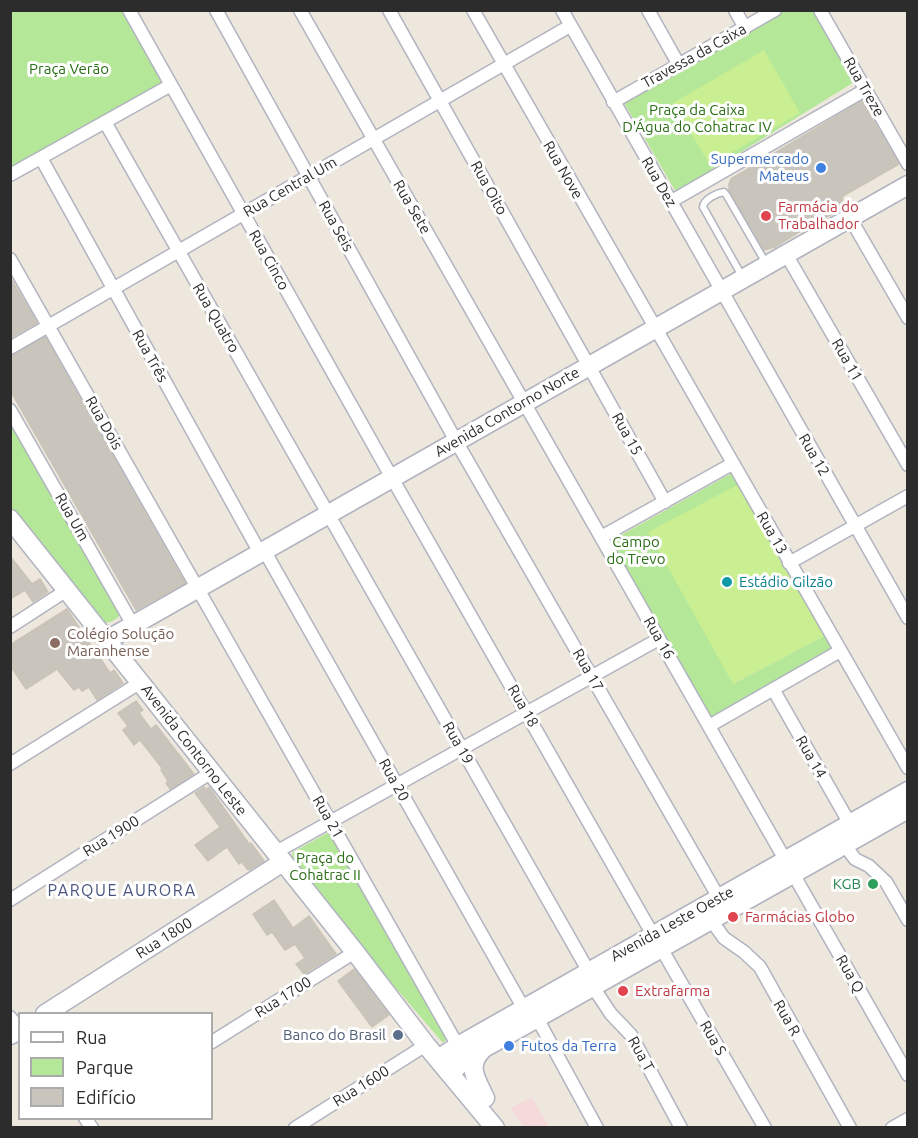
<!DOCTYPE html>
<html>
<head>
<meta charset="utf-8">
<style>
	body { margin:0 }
	#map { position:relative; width:918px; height:1138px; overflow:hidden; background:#eee7dd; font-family:Ubuntu,sans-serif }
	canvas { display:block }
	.frame { position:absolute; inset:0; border:12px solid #2c2c2c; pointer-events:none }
	.legend { position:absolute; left:18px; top:1012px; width:195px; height:108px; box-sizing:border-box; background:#fff; border:2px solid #ababab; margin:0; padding:8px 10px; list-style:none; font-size:18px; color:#2c2c2c }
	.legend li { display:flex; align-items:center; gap:12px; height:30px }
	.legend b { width:30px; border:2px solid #ababab }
</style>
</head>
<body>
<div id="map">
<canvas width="918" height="1138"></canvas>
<div class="frame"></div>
<ul class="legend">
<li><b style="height:8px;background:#fff"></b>Rua</li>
<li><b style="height:16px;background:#b4e797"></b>Parque</li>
<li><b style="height:16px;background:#c9c5bc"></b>Edifício</li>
</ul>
</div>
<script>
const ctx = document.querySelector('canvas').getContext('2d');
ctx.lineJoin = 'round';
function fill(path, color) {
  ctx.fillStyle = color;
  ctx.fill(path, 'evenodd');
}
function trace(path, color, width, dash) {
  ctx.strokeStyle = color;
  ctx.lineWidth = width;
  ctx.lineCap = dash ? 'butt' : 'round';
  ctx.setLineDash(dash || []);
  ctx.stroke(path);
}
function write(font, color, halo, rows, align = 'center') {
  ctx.font = font + ' Ubuntu,sans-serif';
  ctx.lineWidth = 6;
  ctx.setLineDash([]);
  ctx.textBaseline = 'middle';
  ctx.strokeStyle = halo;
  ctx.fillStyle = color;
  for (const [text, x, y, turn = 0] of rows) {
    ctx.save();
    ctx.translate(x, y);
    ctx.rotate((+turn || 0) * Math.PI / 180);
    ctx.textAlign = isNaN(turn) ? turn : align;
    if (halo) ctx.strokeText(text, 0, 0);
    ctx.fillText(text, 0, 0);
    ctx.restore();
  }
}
const medical = new Path2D(`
	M532,1097l17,30h-25l-14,-19z`);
const green = new Path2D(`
	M11,11h114l41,71 -155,85z
	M784,11h30l42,70 -180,111 -53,-91z
	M10,420l110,195c-6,7 -13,9 -22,7l-87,-113z
	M732,473l7,11 -6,200 93,-49 8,16 -123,67 -102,-176z
	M329,832l119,205 -5,6 -78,-91 -74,-92 2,-8z`);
const pitch = new Path2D(`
	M764,50l36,63 -90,52 -37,-62z
	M739,484l87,151 -93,49 -85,-152z`);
const building = new Path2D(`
	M862,101l37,63 -56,32 -2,11 -4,5 -22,10 -40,25 -11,3 -35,-60v-6l2,-5z
	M10,277l27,46 -27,15z
	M45,337l140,246 -49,27 -126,-220v-34z
	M10,556l22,28 8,-5 8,13 -15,10 -8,-12 -15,9z
	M67,609l32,49h1l10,15 4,-3 9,13 -26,17 -8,-13 -7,4 -3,-4 -5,3 -17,-21 -31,20 -16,-24v-20z
	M136,701l7,9 -4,3 12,16 5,-4 38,49 -24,15 -4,-6 2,-2 -7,-11 1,-2 -22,-28 -6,5 -11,-15 5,-4 -10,-13z
	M204,787l2,3 3,-3 40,57 2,-1 13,18 -15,9 -2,-1 -5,-7 -3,2 -12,-17 -19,14 -13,-16 25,-18 -25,-34z
	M274,900l19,28 16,-12 27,38 -32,20 -8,-10 9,-6 -10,-14 -10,6 -13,-18 -5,3 -14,-21z
	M354,969l35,46 -17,12 -34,-46z`);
const lane = new Path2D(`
	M742,276l-39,-69c1,-8 14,-14 21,-15l3,4 40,69`);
const street = new Path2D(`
	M129,10l263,468 261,457
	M216,10l240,431 263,457
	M300,10l608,1065
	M389,10l276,492
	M473,10l435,758
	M562,10l346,608
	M648,10l31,55
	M735,10l10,18
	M820,10l88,154
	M613,102l162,-92
	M105,122l484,850
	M41,158l219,395
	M10,175l161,-90
	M670,202l195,-112
	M850,218l58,100
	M786,254l122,211
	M10,259l448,787
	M10,348l560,-322
	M10,410l123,215
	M601,537l131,-73
	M264,550l260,459
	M789,563l119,-67
	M10,627l57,-37
	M773,689l77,135
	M709,726l131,-75
	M10,764l131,-82
	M844,844l11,15 14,7 17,16 22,38
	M276,852l383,-213
	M10,900l202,-128
	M711,920l13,18 20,14 16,15 90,161
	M661,948l104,180
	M593,987l18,27 20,21 50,93
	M10,1017l10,12
	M537,1018l60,110
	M212,1042l143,-90
	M85,1118l7,10
	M295,1128l131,-83
	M892,1128l16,-9`);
const secondary = new Path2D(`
	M10,519l345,433 71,93 69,83
	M107,640l801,-455
	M45,1014l238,-152
	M10,1035l10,-5
	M483,1049c-18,17 -6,31 2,49
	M438,1059l20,-13 450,-255
	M449,1072l35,-24 424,-239`);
const markers = [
	[821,168,6,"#3f7fe0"],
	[766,216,6,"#e0444e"],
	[727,582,6,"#0f9aa8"],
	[55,643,6,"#8d6e63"],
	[873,884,6,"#2e9e5b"],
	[733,917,6,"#e0444e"],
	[623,991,6,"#e0444e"],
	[398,1035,6,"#5c6f8a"],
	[509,1046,6,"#3f7fe0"]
];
const streetNames = [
	["Travessa da Caixa",694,56,-29],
	["Rua Treze",864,87,60],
	["Rua Nove",563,170,60],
	["Rua Dez",659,182,60],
	["Rua Central Um",290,187,-30],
	["Rua Oito",489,188,61],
	["Rua Sete",412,207,60],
	["Rua Seis",336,226,61],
	["Rua Cinco",269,260,61],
	["Rua Quatro",216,318,60],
	["Rua Três",150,356,61],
	["Rua 11",847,360,60],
	["Avenida Contorno Norte",507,412,-30],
	["Rua Dois",104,423,60],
	["Rua 15",627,434,61],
	["Rua 12",814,455,60],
	["Rua Um",72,517,60],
	["Rua 13",772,533,60],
	["Rua 16",659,638,60],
	["Rua 17",588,670,60],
	["Rua 18",523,706,60],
	["Rua 19",458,743,60],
	["Avenida Contorno Leste",194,750,52],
	["Rua 14",811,757,60],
	["Rua 20",394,780,61],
	["Rua 21",328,817,60],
	["Rua 1900",111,836,-32],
	["Avenida Leste Oeste",672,924,-29],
	["Rua 1800",164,938,-32],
	["Rua Q",850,974,60],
	["Rua 1700",283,997,-32],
	["Rua R",787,1018,60],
	["Rua S",713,1038,60],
	["Rua T",641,1054,61],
	["Rua 1600",361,1086,-32]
];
const parkNames = [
	["Praça Verão",69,69],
	["Praça da Caixa",697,110],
	["D'Água do Cohatrac IV",697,127],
	["Campo",636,542],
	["do Trevo",636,559],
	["Praça do",325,858],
	["Cohatrac II",325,875]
];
const shopNames = [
	["Supermercado",809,159],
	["Mateus",809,176],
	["Futos da Terra",521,1046,"left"]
];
const healthNames = [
	["Farmácia do",778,207],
	["Trabalhador",778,224],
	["Farmácias Globo",745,917],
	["Extrafarma",635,991]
];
const cultureNames = [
	["Estádio Gilzão",739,582]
];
const educationNames = [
	["Colégio Solução",67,634],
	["Maranhense",67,651]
];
const leisureNames = [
	["KGB",861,884]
];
const serviceNames = [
	["Banco do Brasil",386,1035]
];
const neighbourhoodNames = [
	["PARQUE AURORA",122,891]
];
fill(medical, '#f5dadc');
fill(green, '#b4e797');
fill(pitch, '#c9ef92');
fill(building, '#c9c5bc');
trace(building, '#cac3b7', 1.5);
trace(lane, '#b1b4c0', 9);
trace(street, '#b1b4c0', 15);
trace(secondary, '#b1b4c0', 21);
trace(lane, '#fff', 6);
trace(street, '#fff', 12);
trace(secondary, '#fff', 18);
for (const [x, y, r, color] of markers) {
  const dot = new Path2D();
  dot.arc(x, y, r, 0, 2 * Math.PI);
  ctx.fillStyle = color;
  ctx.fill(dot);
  trace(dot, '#fff', 2);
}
write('15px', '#2c2c2c', '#fff', streetNames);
write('15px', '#2a6e16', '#fff', parkNames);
write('15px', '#366cbe', '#fff', shopNames, 'right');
write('15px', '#be3a42', '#fff', healthNames, 'left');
write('15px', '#0d838f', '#fff', cultureNames, 'left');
write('15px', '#785e54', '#fff', educationNames, 'left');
write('15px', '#27864d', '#fff', leisureNames, 'right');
write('15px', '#4e5e75', '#fff', serviceNames, 'right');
ctx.letterSpacing = '1.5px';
write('16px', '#49547f', '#fff', neighbourhoodNames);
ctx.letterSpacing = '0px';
</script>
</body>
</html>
